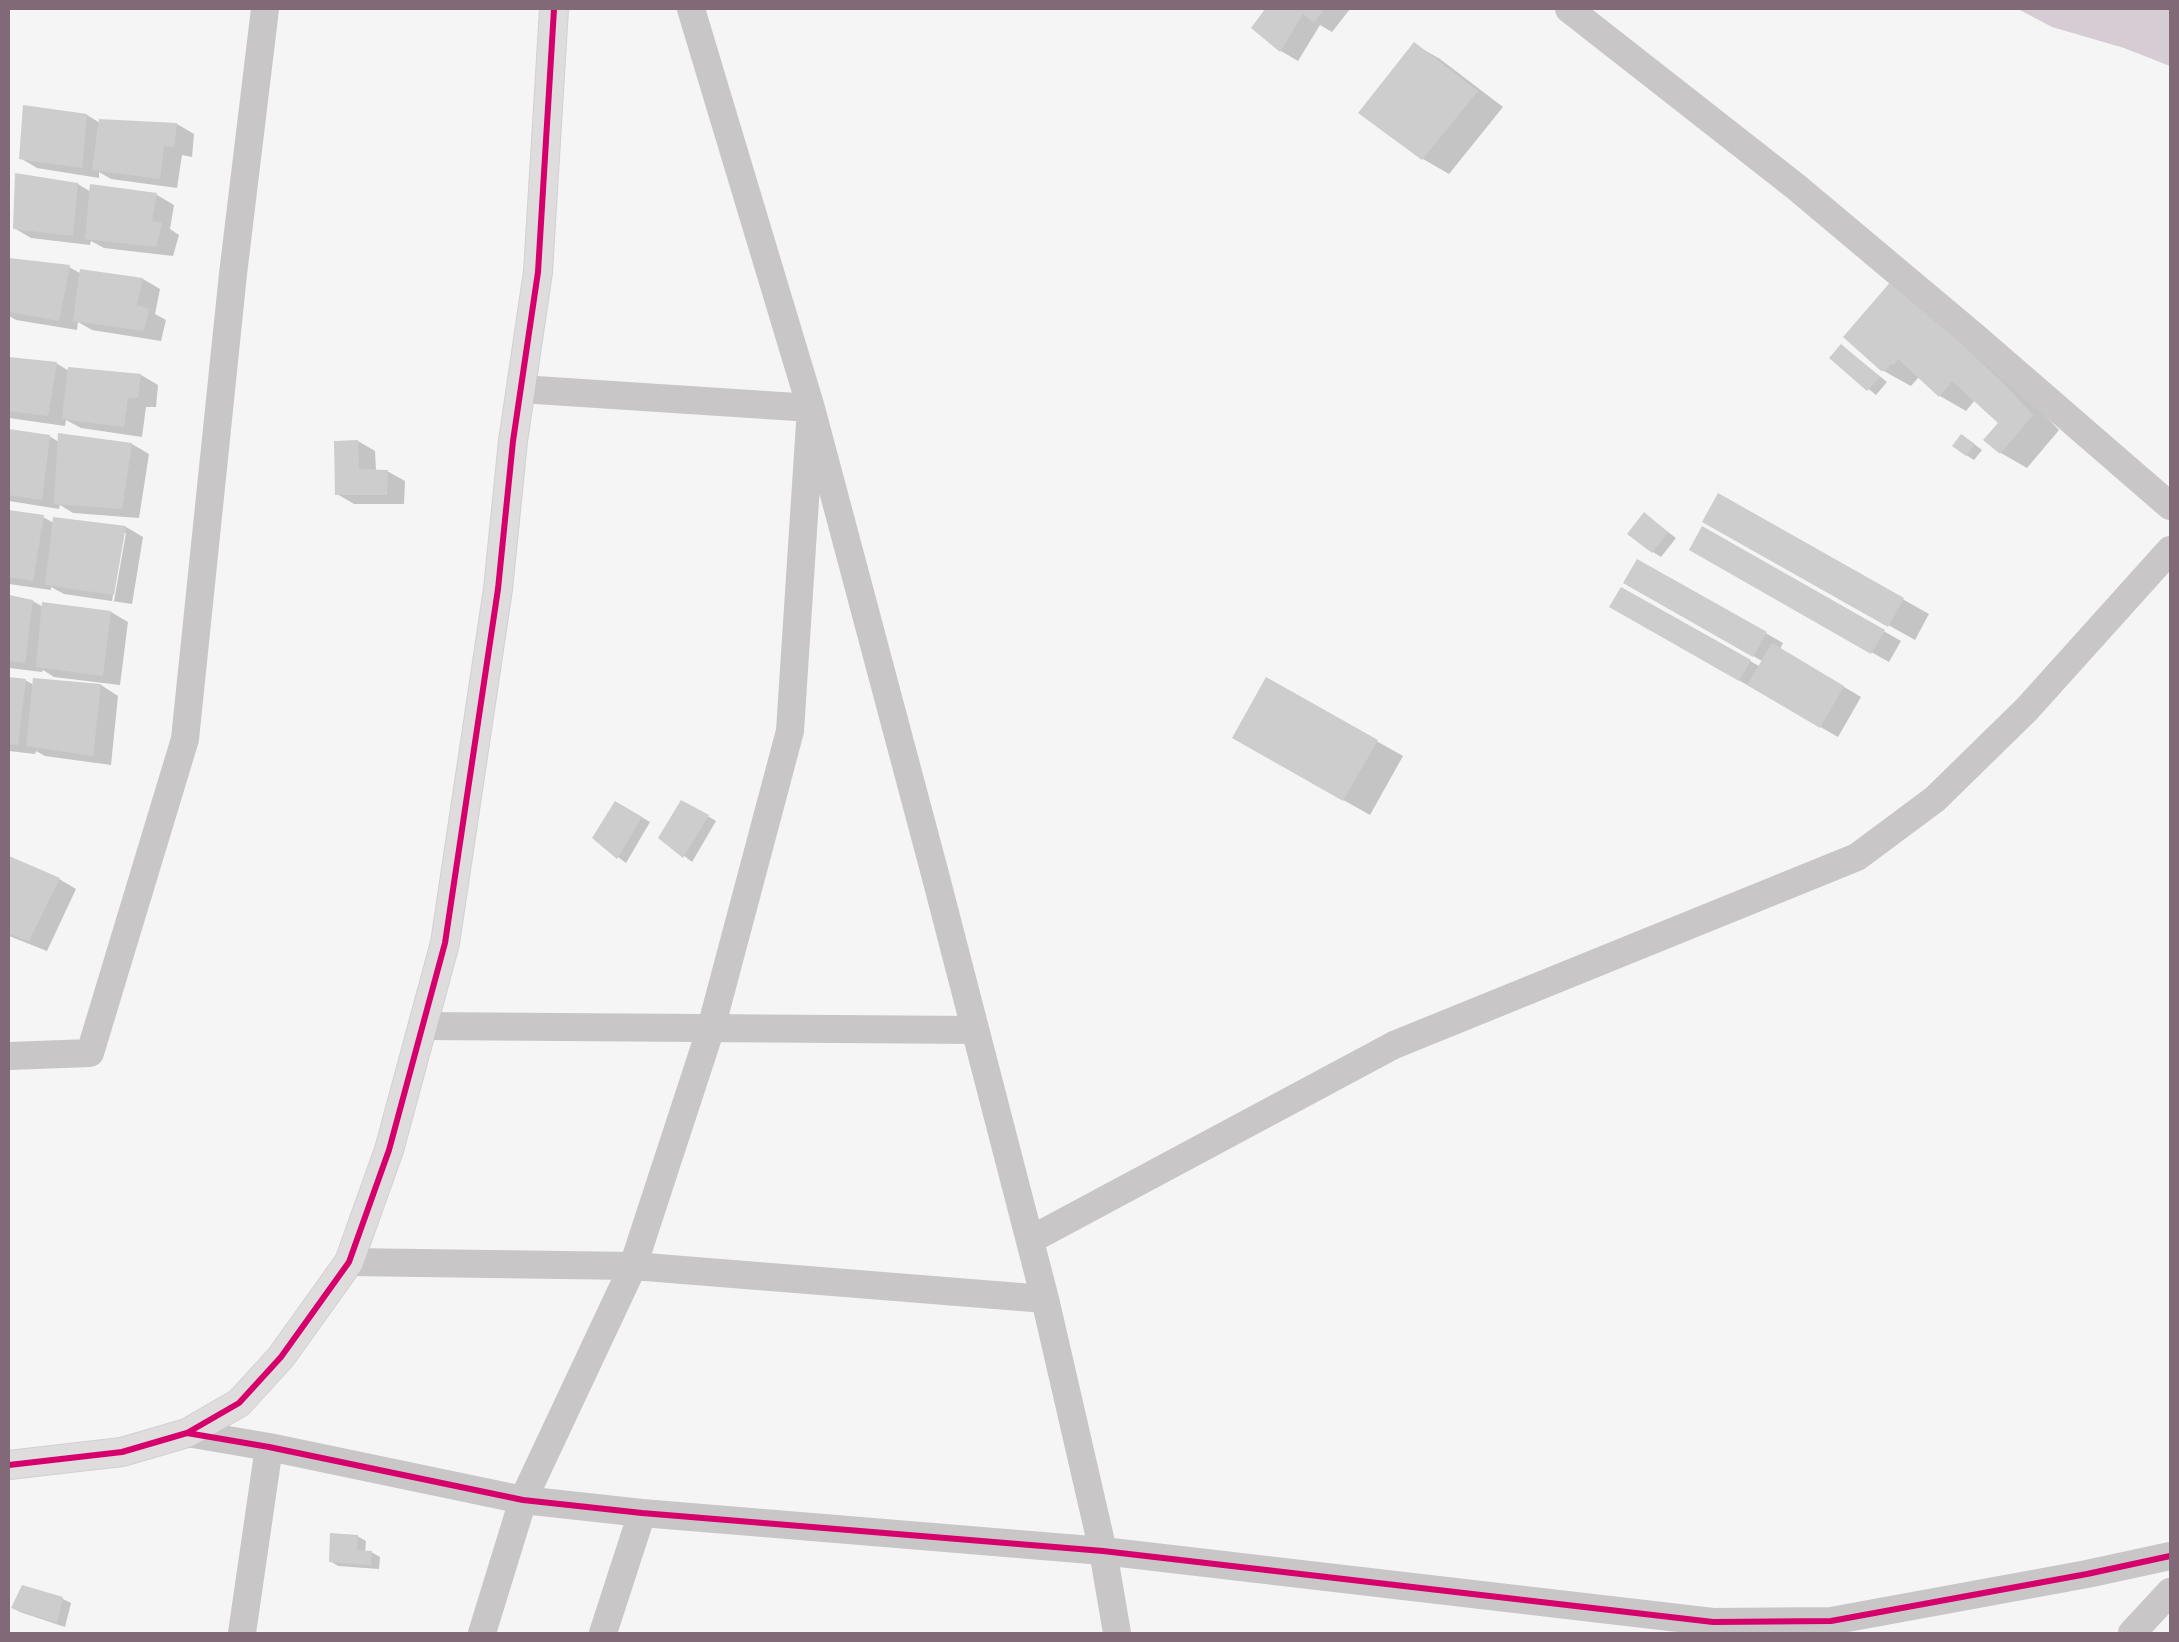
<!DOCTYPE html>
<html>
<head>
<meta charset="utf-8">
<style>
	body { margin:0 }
	#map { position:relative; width:2179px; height:1642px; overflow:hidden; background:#f5f5f5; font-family:"DM Sans",sans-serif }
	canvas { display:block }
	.frame { position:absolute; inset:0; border:10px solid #816977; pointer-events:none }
</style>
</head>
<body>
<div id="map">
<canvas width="2179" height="1642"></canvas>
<div class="frame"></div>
</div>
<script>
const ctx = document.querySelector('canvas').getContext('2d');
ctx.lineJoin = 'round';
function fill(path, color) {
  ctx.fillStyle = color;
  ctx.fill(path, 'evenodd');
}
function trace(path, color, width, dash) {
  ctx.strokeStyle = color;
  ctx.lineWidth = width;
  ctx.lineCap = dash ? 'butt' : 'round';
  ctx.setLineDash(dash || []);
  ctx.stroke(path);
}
const water = new Path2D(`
	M2018,9h152v57l-46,-18 -72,-21z`);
const shadow = new Path2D(`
	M1267,9h83l-18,23 -12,-7 -22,36 -17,-10 -29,-24z
	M1414,44l26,15 63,48 -54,67 -26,-15z
	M87,115l13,8 77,1 17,10 -2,23 -10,-2 -5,33 -66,-9 -12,-7v6l-62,-10 -17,-10z
	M16,175l62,9 13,8v-7l66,10 17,10 -4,24 9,6 -6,21 -69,-8 -13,-7 -1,4 -59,-7 -17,-10z
	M9,259l60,8 11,6 1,-3 62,9 17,10 -5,25 11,6 -5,21 -69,-11 -14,-8 -1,8 -61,-10 -7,-4z
	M1893,281l138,120 28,29 -32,38 -26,-15 -16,-13 14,-18 -24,-22 -9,11 -26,-15 -18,-18h-4l-7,8 -2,-1 -27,-15z
	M1841,345l46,37 -11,13 -46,-37z
	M9,358l47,5 13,8 72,4 17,10 -2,22h-10l-4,30 -61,-9 -15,-8 -1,6 -56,-8z
	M9,430l40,6 10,6 73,2 17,10 -10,64 -66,-5 -13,-8 -1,4 -50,-8z
	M1962,435l20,15 -8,10 -8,-5z
	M358,441l17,10 1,19 11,1 18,10 -1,23h-50l-17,-10z
	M1718,495l211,119 -14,26 -185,-104z
	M9,511l34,6 11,6 72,4 17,10 -11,67 -68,-10 -13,-7v3l-42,-6zM124,533h2l-12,68h-2z
	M1644,514l32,24 -15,19 -8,-5z
	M1702,528l199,113 -12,21 -199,-112z
	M1637,560l146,83 -3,6 81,48 -23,40 -227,-130 11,-19 137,78 3,-5 -137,-78z
	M9,596l24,5 10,6 68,5 17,10 -8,63 -66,-8 -11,-7 -1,2 -33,-4z
	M9,679l16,1 9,5 1,-6 66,6 17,11 -7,69 -66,-9 -9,-5 -1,3 -26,-3z
	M1267,679l136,77 -33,59 -136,-77z
	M682,801l34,20 -24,41 -32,-25z
	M616,802l34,20 -24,41 -33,-25z
	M9,857l50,22 17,10 -29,62 -38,-15z
	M357,1536l9,5 -1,11h6l9,5 -1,12 -41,-3 -8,-5z
	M23,1586l40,13 8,4 -6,24 -45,-15 -8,-4z`);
const building = new Path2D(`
	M1265,9h60l-11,14 -11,-9 -23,38 -29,-24z
	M1414,42l64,49 -56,69 -64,-47z
	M23,105l64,9 -5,54 -63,-9z
	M99,119l78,4 -3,24 -10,-1 -4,33 -68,-9z
	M15,173l63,10 -5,53 -60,-7z
	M90,184l67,9 -5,28 10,2 -6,24 -71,-8z
	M9,258l61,7 -11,56 -50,-9z
	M80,269l63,9 -6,27 12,4 -5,22 -71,-10z
	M1893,279l112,106 28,30 -33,39 -17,-14 15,-17 -46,-42 -13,16 -41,-38 -4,6 -3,-1 -6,7h-4l-38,-34z
	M1841,344l39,33 -13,14 -38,-33z
	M9,357l48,5 -9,54 -39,-5z
	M68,367l73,7 -3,24h-10l-4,29 -62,-8z
	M9,429l41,6 -8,65 -33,-5z
	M58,433l74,10 -10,66 -68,-5z
	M1961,434l14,10 -9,12 -14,-10z
	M358,440l1,29 29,1 -1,25h-52l-1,-54z
	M1718,493l186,105 -16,29 -186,-105z
	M9,510l35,5 -11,66 -24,-4z
	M1644,512l24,20 -16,21 -25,-19z
	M53,517l73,9 -12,69 -69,-10z
	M1702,526l183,104 -14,24 -182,-104z
	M1637,559l130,73 -14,25 -130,-74z
	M1621,587l130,73 -12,21 -130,-74z
	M9,595l24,5 -8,63 -16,-2z
	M42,602l69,9 -8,65 -67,-9z
	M1772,643l72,43 -24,42 -73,-43z
	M9,677l17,2 -8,66 -9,-1z
	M1266,677l112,63 -35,61 -111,-63z
	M33,678l68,6 -8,72 -67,-10z
	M681,800l28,15 -26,43 -25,-20z
	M615,801l27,16 -25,42 -25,-21z
	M9,856l51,22 -31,63 -20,-7z
	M330,1533l28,2 -1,15 15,1 -1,14 -42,-3z
	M22,1585l41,12 -6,26 -46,-15z`);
const street = new Path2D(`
	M691,9l120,399 124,466 110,425 58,252 14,82
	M1569,9l226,177 180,151 195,169
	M422,1026l553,4
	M9,1056l81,-3 95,-314 48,-465 32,-265
	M1030,1240l364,-195 463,-188 78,-58 92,-90 143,-159
	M349,1262l284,4 412,33
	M187,1433l82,14 254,53 119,13 461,38 610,71 118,-1 256,-47 83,-18
	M242,1633l27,-186
	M482,1633l41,-133 110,-234 78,-238 79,-297 21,-323 -290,-19
	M603,1633l39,-120
	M2132,1633l38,-41`);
const secondary = new Path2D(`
	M9,1465l113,-13 65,-19 52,-30 42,-46 68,-95 40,-112 56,-207 53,-354 15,-148 25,-169 16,-263`);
const cycleway = new Path2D(`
	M187,1433l82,14 254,53 119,13 461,38 610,71 118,-1 256,-47 83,-18
	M9,1465l113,-13 65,-19 52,-30 42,-46 68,-95 40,-112 56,-207 53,-354 15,-148 25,-169 16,-263`);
fill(water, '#d6ccd4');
fill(shadow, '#0003');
fill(building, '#cecdce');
trace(secondary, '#d2d0d1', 30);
trace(street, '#c9c6c8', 28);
trace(secondary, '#dedcdd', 28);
trace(cycleway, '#d6006c', 6);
</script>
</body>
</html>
